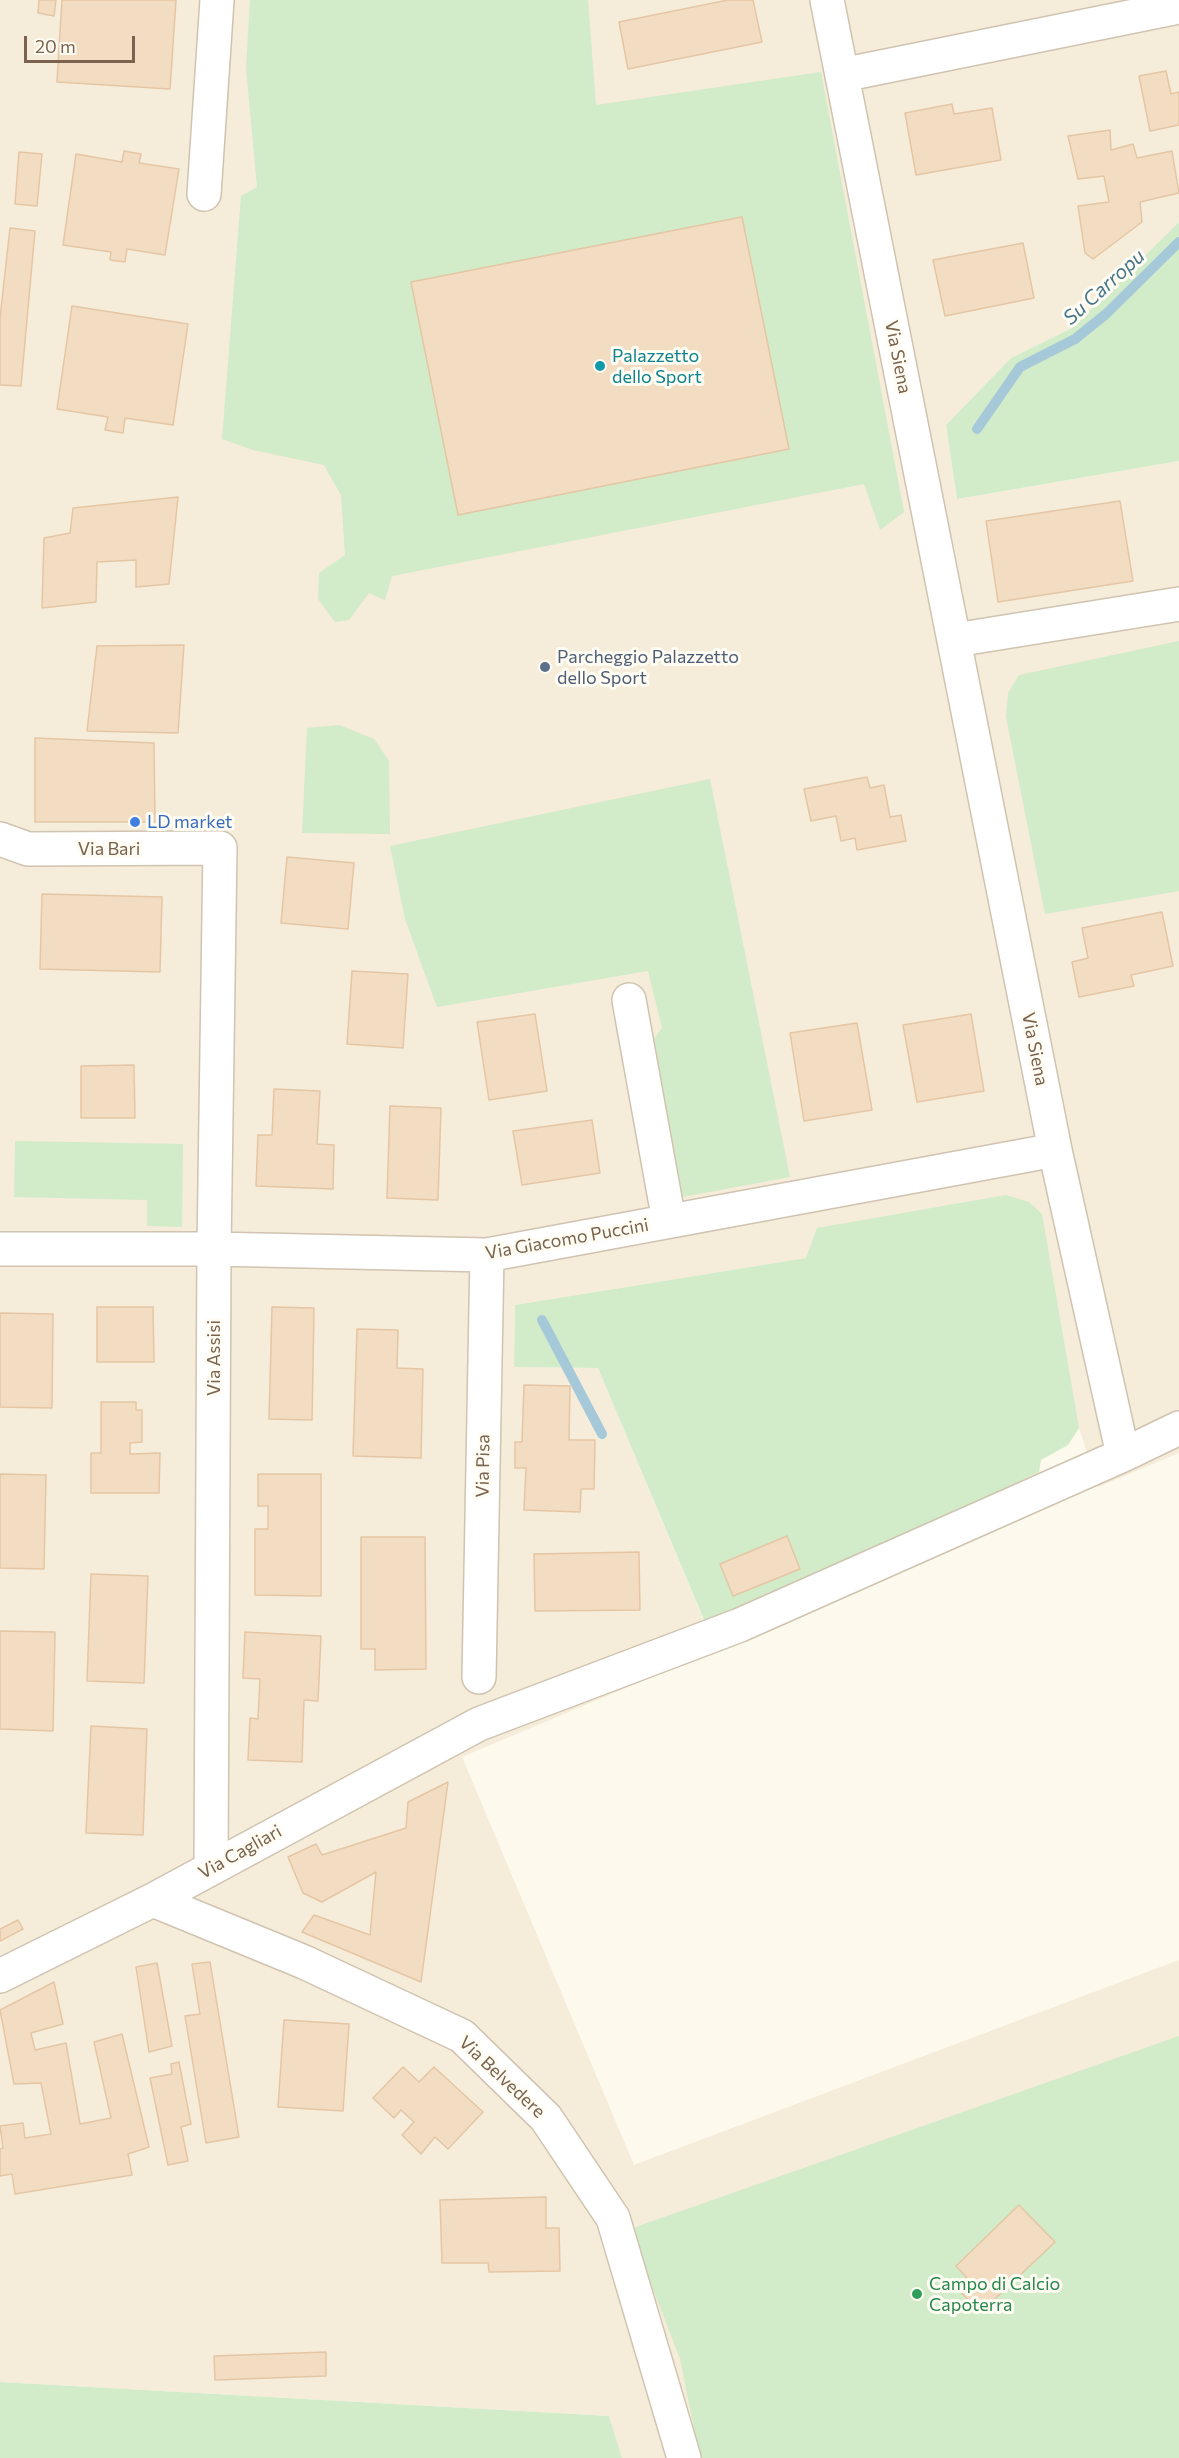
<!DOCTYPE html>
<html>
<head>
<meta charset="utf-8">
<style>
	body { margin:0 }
	#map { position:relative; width:1179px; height:2458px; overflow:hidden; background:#fdf9ec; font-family:Commissioner,sans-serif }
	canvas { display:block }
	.scale { position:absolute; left:24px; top:36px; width:111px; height:27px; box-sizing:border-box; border:3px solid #79634e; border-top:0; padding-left:8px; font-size:18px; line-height:21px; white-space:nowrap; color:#79634e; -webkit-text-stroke:4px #fffcf3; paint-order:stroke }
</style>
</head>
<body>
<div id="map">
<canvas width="1179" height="2458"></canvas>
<div class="scale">20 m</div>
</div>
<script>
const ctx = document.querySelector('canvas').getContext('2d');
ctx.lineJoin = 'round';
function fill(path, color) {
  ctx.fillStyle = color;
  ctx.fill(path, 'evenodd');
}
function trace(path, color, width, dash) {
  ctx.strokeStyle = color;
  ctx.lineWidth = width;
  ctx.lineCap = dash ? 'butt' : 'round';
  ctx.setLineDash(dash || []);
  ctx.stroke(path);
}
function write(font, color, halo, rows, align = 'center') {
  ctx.font = font + ' Commissioner,sans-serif';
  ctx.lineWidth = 6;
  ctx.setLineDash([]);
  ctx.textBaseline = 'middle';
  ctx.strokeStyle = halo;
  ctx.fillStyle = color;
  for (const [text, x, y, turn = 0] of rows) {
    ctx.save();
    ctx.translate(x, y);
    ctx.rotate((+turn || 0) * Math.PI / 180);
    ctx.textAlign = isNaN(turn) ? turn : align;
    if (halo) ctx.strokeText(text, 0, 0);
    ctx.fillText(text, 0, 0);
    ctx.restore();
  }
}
const residential = new Path2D(`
	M0,0h1179v222l-107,106 -61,30 -65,67 11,74 222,-38v992l-81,34 -19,-59 -273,-170 -291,47 -1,62 84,1 118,282 -254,107 172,408 545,-205v498h-557l-13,-42 -609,-34z`);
const green = new Path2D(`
	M250,0h338l8,105 225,-33 83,440 -24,18 -16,-46 -472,92 -7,24 -16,-7 -20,27 -14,2 -17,-23 1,-26 26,-18 -4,-60 -17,-30 -71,-15 -31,-11 19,-243 16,-9 -11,-119z
	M1179,222v239l-222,38 -11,-74 65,-67 61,-30z
	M1179,641v250l-134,23 -39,-197 2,-24 11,-18z
	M339,725l35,14 15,22 1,73 -88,-1 5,-105z
	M710,779l80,398 -107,20 -29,-158 8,-11 -14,-57 -211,36 -32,-88 -15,-73z
	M15,1141l168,3 -1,83 -35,-1v-26l-133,-3z
	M1006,1195l23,7 13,12 37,214 -11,17 -27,15 -2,12 -241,115 -94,33 -106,-252 -84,-1 1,-62 291,-47 11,-30z
	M1179,2036v422h-479l-20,-99 -50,-130z
	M0,2382l609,34 13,42h-622z`);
const stream = new Path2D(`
	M977,429l43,-62 55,-28 31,-25 73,-72
	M542,1320l60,114`);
const building = new Path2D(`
	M39,0h17l-2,16 -16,-3z
	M62,0h114l-6,89 -113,-7z
	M728,0h25l9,42 -134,27 -9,-47z
	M1166,71l5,23 8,-2v33l-29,6 -11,-55z
	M952,104l2,10 38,-6 9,52 -85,15 -11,-62z
	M1110,130l1,20 22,-6 4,14 35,-7 7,42 -39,9 2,20 -49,37 -8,-6 -7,-47 31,-4 -5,-26 -26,3 -10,-43z
	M124,151l17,3 -2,9 40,6 -14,86 -38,-6 -2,13 -15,-2 1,-8 -48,-7 13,-91 46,8z
	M19,152l23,2 -5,52 -22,-2z
	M742,217l47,232 -331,66 -47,-233z
	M10,228l25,3 -14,155 -21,-1v-67z
	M1023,243l11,55 -89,18 -12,-56z
	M72,306l116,18 -15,101 -48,-7 -2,15 -18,-3 3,-13 -51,-8z
	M178,497l-9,87 -33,3v-27l-39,2 -1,40 -54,6 2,-70 26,-5 3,-25z
	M1120,501l13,80 -135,21 -12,-81z
	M184,645l-6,88 -91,-2 10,-85z
	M35,738l119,5 1,79h-120z
	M867,777l3,11 14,-3 6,32 11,-2 5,26 -49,9 -2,-12 -14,3 -5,-25 -25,5 -7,-32z
	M287,857l67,6 -6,66 -67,-6z
	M42,894l120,3 -2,75 -120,-3z
	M1162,912l11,54 -42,9 3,11 -55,11 -7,-35 16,-4 -6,-30z
	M352,971l56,3 -5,74 -56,-4z
	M535,1014l12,77 -58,9 -12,-78z
	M971,1014l13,77 -67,11 -14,-77z
	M857,1023l15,87 -68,11 -14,-88z
	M134,1065l1,53h-54v-52z
	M274,1089l46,2 -3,53 17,1 -1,44 -77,-3 2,-51h14z
	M390,1106l51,2 -3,92 -51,-2z
	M592,1120l8,53 -78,12 -9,-54z
	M97,1307h56l1,55h-57z
	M272,1307l42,1 -2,112 -43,-1z
	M0,1313l53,1 -1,94 -52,-1z
	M357,1329l41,1 -1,38 26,1 -2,89 -68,-2z
	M524,1385l46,1 -1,54h26l-1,49h-13l-1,23 -56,-2 2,-42h-11v-26h7z
	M101,1402h35v8h6v32l-12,1v11l30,-1 -1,40h-68v-40h10z
	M0,1474l46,1 -2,94 -44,-1z
	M258,1474h63v122l-66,-1v-66h13v-23h-10z
	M787,1536l13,33 -67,27 -13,-32z
	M361,1537h64l1,132 -51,1v-21h-14z
	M639,1552l1,58 -105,1 -1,-57z
	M91,1574l57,2 -4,107 -57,-2z
	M0,1631l55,1 -2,99 -53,-2z
	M245,1632l76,4 -3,65 -14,-1 -2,62 -54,-2 2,-42 8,1 2,-40 -17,-1z
	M91,1726l56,3 -4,106 -57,-2z
	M448,1782l-27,200 -119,-50 12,-17 56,20 6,-63 -54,30 -19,-9 -15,-36 28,-13 6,11 84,-27 2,-26z
	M18,1920l5,9 -23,12v-12z
	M210,1962l29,175 -33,6 -21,-127 15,-2 -8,-50z
	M157,1963l15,83 -23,6 -13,-85z
	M54,1982l9,42 -32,9 4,17 31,-7 14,81 31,-6 -17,-76 28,-8 27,113 -21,7 4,21 -117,19 -3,-20 -12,2v-27l3,-1 -3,-22 23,-3 2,15 26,-4 -10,-51 -27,1 -14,-74z
	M284,2020l65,4 -6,87 -65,-4z
	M179,2062l12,62 -10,3 7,34 -20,4 -18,-87 22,-4 -1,-10z
	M403,2067l16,15 15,-15 49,45 -35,37 -13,-12 -14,17 -19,-19 12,-13 -13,-12 -7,8 -21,-20z
	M546,2197v31h13l1,43 -71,1 -1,-9h-46l-2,-63z
	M1019,2205l36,37 -75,71 -21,-23 10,-10 -13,-14z
	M326,2352v24l-111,4 -1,-24z`);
const minor = new Path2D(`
	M827,0l228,1150 68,305
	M842,75l337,-68
	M204,194l13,-194
	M955,640l224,-36
	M0,839l28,10 192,-1 -6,401 -3,619
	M629,1000l40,221
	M0,1249h214l273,6 568,-105
	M479,1677l8,-422
	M153,1900l151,62 158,74 84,82 67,100 71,240
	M0,1976l153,-76 326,-176 261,-99 383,-170 56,-27`);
const markers = [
	[600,366,6,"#0f9aa8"],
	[545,667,6,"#5c6f8a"],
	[135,822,6,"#3f7fe0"],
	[917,2294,6,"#2e9e5b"]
];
const cultureNames = [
	["Palazzetto",612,356],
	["dello Sport",612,377]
];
const streetNames = [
	["Via Siena",898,357,79],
	["Via Bari",109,849],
	["Via Siena",1035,1049,79],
	["Via Giacomo Puccini",567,1239,-10],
	["Via Assisi",214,1358,-90],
	["Via Pisa",483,1466,-89],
	["Via Cagliari",240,1852,-29],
	["Via Belvedere",502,2077,43]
];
const serviceNames = [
	["Parcheggio Palazzetto",557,657],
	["dello Sport",557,678]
];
const shopNames = [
	["LD market",147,822]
];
const leisureNames = [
	["Campo di Calcio",929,2284],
	["Capoterra",929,2305]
];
const waterNames = [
	["Su Carropu",1104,287,-42]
];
fill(residential, '#f5ecda');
fill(green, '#d2ebc9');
trace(stream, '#a6c9d9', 10);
fill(building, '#f2ddc3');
trace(building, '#e5c6a4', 1.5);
trace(minor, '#d0c3b0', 36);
trace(minor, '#fff', 33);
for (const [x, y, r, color] of markers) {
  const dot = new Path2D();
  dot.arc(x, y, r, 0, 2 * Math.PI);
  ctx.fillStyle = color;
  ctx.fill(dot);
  trace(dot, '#fffcf3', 2);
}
write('18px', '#0d838f', '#fffcf3', cultureNames, 'left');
write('18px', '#79634e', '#fffcf3', streetNames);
write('18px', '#4e5e75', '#fffcf3', serviceNames, 'left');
write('18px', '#366cbe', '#fffcf3', shopNames, 'left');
write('18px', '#27864d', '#fffcf3', leisureNames, 'left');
write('italic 20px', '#47768c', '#fffcf3', waterNames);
</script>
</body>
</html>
